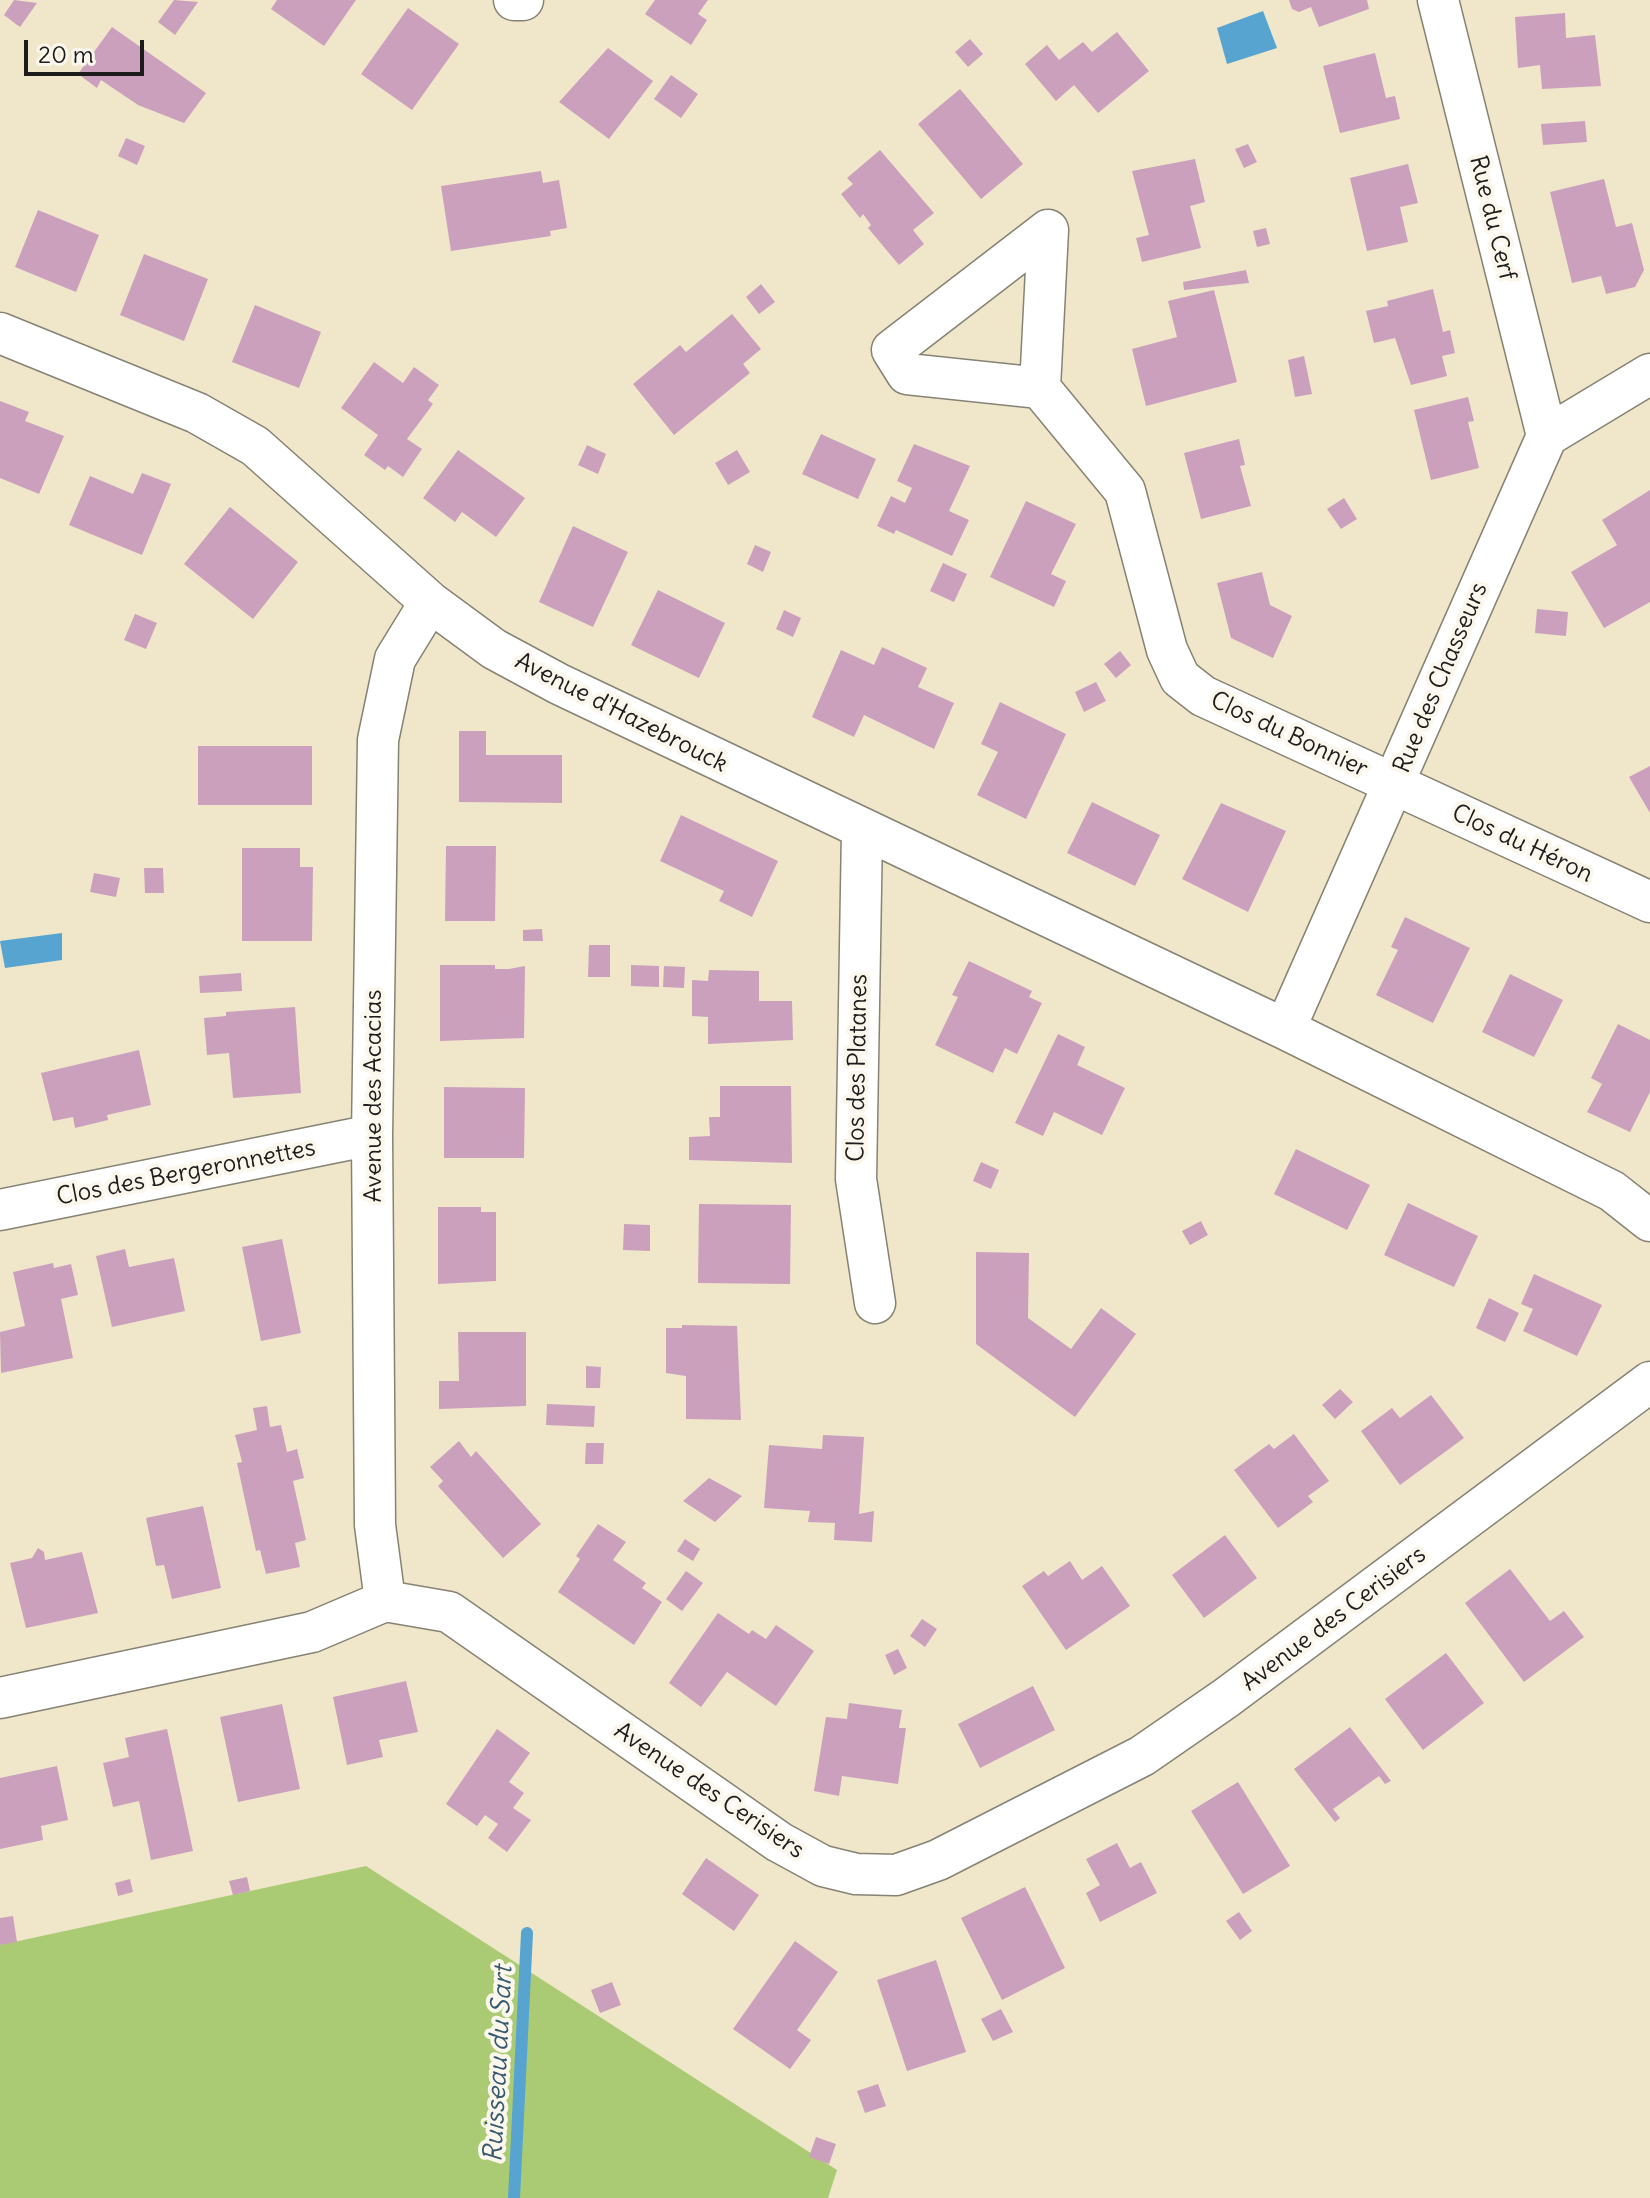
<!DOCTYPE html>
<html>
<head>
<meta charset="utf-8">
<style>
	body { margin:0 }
	#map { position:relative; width:1650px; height:2198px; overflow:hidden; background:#f0e7cb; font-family:Delius,sans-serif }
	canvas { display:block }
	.scale { position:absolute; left:24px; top:40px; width:120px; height:36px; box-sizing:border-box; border:4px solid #1c1c1c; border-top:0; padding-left:10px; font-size:24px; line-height:28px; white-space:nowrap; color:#1c1c1c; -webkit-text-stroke:6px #fbf7ec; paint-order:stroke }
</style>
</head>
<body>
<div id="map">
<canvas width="1650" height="2198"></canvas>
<div class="scale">20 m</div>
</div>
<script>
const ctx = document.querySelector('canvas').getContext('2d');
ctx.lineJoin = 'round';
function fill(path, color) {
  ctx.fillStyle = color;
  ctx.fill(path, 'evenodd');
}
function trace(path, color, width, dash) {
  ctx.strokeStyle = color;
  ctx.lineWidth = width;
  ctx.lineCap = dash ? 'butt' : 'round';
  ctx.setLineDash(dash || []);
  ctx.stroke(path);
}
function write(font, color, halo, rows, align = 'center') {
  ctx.font = font + ' Delius,sans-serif';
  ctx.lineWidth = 8;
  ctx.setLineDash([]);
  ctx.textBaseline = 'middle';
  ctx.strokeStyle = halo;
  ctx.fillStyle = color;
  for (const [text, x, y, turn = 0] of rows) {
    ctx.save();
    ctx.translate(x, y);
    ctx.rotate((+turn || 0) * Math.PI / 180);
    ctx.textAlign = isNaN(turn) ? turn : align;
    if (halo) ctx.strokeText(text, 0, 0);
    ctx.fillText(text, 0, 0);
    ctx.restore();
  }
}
const green = new Path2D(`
	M366,1866l471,304 -9,28h-828v-253z`);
const water = new Path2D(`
	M1263,11l14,37 -50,16 -10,-36z
	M62,933v27l-57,8 -5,-27z`);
const stream = new Path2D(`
	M514,2198l13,-265`);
const building = new Path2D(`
	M14,0l23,3 -17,24 -16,-12z
	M174,0l24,2 -23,33 -17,-13z
	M277,0h79l-32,46 -53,-37z
	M655,0h53l-10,14 9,6 -16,25 -46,-31z
	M1289,0h78l2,9 -50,18 -8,-20 -12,5 -7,-3z
	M408,8l51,36 -47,66 -51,-36z
	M1565,13l1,25 29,-3 6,51 -59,3 -2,-24 -22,3 -3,-51z
	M112,27l94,66 -22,30 -46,-18 -37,-25 -4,8 -19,-14z
	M1117,32l32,39 -51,42 -24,-28 -18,16 -31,-37 22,-19 12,15 24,-18 9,10z
	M970,39l13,15 -15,13 -13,-15z
	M608,48l45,33 -44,58 -50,-37z
	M1375,53l11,45 9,-2 5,23 -60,14 -17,-67z
	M671,75l27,19 -17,24 -27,-19z
	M960,89l63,75 -42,35 -63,-75z
	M1585,121l2,21 -44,3 -2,-21z
	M126,138l19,8 -8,19 -19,-9z
	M1248,144l9,18 -13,6 -9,-19z
	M880,150l54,63 -21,17 11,14 -25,21 -31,-37 3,-3 -8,-11 -3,4 -19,-24 12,-10 -6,-6z
	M1195,159l10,43 -15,4 11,42 -59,14 -6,-24 13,-3 -17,-64z
	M1408,164l10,39 -18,4 8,35 -41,9 -17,-73z
	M541,171l2,12 16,-3 8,48 -17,3 1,5 -100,15 -10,-65z
	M1604,179l12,48 16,-4 12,47 -9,17 -29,7 -5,-18 -29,7 -22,-91z
	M38,210l61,25 -23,57 -61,-25z
	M1266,228l4,16 -13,3 -4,-16z
	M144,254l64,25 -24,62 -64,-26z
	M1246,270l3,13 -65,7 -1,-8z
	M761,284l14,18 -16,12 -13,-17z
	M1433,289l10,43 7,-2 5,23 -13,3 5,20 -36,9 -16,-47 -21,5 -8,-32 22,-5 -1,-5z
	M1214,290l23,92 -91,24 -14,-57 45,-12 -9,-36z
	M255,305l66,27 -22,56 -67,-26z
	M732,314l29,35 -18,15 7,9 -76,62 -41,-51 47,-39 6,7z
	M1304,356l8,38 -17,3 -7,-37z
	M374,362l29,21 11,-16 25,18 -11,15 5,4 -26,35 15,10 -19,28 -15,-11 -3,4 -21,-15 14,-20 -37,-27z
	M1468,397l6,24 -6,1 11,46 -48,12 -17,-70z
	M0,401l29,11 -4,9 39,15 -25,58 -39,-16z
	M821,434l55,25 -18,40 -56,-25z
	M1239,439l6,26 -5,1 11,40 -50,13 -17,-66z
	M914,444l56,22 -21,45 20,9 -17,36 -56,-26 -2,4 -17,-8 14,-30 14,7 7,-15 -15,-7z
	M587,445l19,9 -8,20 -20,-9z
	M458,450l67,48 -29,39 -34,-25 -7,10 -32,-24z
	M737,450l13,22 -22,13 -13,-22z
	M142,473l29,11 -29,71 -73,-30 21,-49 43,18z
	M1650,490v112l-46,26 -33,-56 46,-27 -15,-25z
	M1344,498l13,21 -16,10 -14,-20z
	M1026,501l50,23 -25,50 15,7 -12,26 -64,-30z
	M230,507l68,55 -45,57 -69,-55z
	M573,526l55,26 -35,75 -54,-25z
	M755,545l16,7 -8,20 -16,-8z
	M943,563l24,11 -13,28 -24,-11z
	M1262,572l8,33 22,11 -19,42 -42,-20 -14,-55z
	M658,590l67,33 -26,55 -68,-33z
	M1537,609l31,3 -2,24 -31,-3z
	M784,610l17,8 -8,19 -17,-8z
	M135,614l22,9 -11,26 -22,-9z
	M882,647l45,21 -9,19 36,16 -20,46 -70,-34 -10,22 -42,-20 29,-67 33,15z
	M1120,651l11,14 -15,13 -12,-14z
	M1096,682l10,19 -22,11 -9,-20z
	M1000,702l66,32 -40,85 -49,-24 21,-43 -17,-8z
	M459,731h27v24h76v48l-103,-1z
	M198,746h114v59h-114z
	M1650,766v47l-21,-36z
	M1092,802l68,33 -25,51 -68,-33z
	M1221,803l65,28 -38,81 -66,-33z
	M681,815l97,46 -26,56 -33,-16 5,-10 -64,-30z
	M446,846h50l-1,75h-50z
	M242,848h58v19h13l-1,74h-70z
	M144,868h19l1,25h-19z
	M94,873l26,5 -4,19 -26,-5z
	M1405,917l65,31 -37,75 -57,-28 22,-45 -7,-3z
	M542,929l1,12h-20v-11z
	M589,945h21v32h-22z
	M969,961l63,30 -3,6 13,6 -25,51 -12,-6 -12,25 -58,-28 23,-48 -6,-2z
	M440,965h55v4h14l16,-3 -1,72 -84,3z
	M631,965l28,1v21l-28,-1z
	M664,966l21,1 -1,21 -21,-1z
	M709,970l50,1v30h33l1,39 -85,4v-27l-16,-1v-36l16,1z
	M241,973l1,18 -42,2 -1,-17z
	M1510,974l53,26 -29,57 -52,-25z
	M295,1007l6,86 -68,5 -4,-45 -22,2 -3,-37 22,-2v-4z
	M1618,1024l32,16v52l-20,40 -43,-20 15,-28 -11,-6z
	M1058,1034l27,13 -8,18 48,23 -23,47 -48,-23 -11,24 -28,-13z
	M139,1050l12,55 -44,10 1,5 -33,8 -2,-11 -20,4 -12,-48z
	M720,1086h71l1,77 -103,-3v-23l21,-1 -1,-19h11z
	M444,1087l81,1 -1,70h-80z
	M1296,1149l74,36 -23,45 -73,-36z
	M981,1162l18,8 -8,19 -18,-8z
	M1408,1203l70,33 -24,51 -70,-32z
	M699,1204l92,1 -1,79 -92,-1z
	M438,1207h43v5h15v69l-58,3z
	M1201,1221l7,14 -18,10 -8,-14z
	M624,1224l26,1v26l-27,-1z
	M282,1239l19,94 -40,8 -19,-94z
	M125,1249l4,18 45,-9 11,53 -73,16 -16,-71z
	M976,1252l53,1 -1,65 43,31 30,-41 35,26 -61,83 -99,-73z
	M53,1263l1,5 17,-4 7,31 -17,4 12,59 -72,15 -1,-41 25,-6 -12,-54z
	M1534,1274l68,31 -25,51 -54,-25 10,-22 -12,-5z
	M1489,1298l30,15 -14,29 -29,-14z
	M682,1325l55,1 4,94 -55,-1v-43l-20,-3v-45h16z
	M458,1332h68v74l-87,3v-28h20z
	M586,1366l15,1 -1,21h-14z
	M1340,1389l13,13 -18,17 -13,-14z
	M1431,1395l33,43 -64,47 -39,-54 31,-23 8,10z
	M547,1404l48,2 -1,21 -48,-2z
	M267,1406l3,21 11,-2 6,27 10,-3 7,29 -11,3 13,59 -11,3 5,24 -34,7 -6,-24 -4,1 -19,-88 5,-1 -7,-27 22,-5 -4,-22z
	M1294,1434l35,47 -21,15 5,6 -35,26 -44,-58 35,-26 5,5z
	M823,1435l41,2 -5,77 15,-3 -2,31 -38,-2 1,-17 -27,-1 2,-11 -46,-3 5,-63 53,4z
	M459,1441l12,16 5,-6 65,73 -38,34 -65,-72 5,-5 -13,-14z
	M586,1443h18l-1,21h-18z
	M709,1478l33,18 -27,26 -32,-21z
	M203,1506l18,82 -49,11 -8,-34 -8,1 -10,-48z
	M598,1524l28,18 -13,18 33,23 -4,5 20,14 -28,43 -76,-53 22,-33 -4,-3z
	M1225,1535l32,43 -53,40 -32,-43z
	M685,1539l15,10 -7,12 -16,-10z
	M38,1548l6,4 1,8 37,-8 16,61 -72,15 -16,-65 22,-5z
	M1070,1561l12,19 20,-14 28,40 -64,44 -44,-64 22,-15 4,5z
	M1510,1569l40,52 14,-10 20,26 -60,45 -59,-79z
	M686,1571l17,12 -21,28 -16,-12z
	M718,1613l31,21 3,-4 14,9 10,-14 38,26 -38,55 -49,-34 -26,35 -32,-24z
	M922,1619l15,10 -12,18 -15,-11z
	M898,1649l9,19 -13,7 -9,-20z
	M1446,1653l38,50 -61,47 -38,-51z
	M406,1681l12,51 -39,8 4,17 -36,8 -14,-68z
	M1033,1686l22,44 -75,38 -22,-44z
	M849,1703l53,7 -3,18h7l-8,56 -56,-8 -3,20 -25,-5 12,-74 21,2z
	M282,1704l18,85 -62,13 -18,-85z
	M1350,1727l41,54 -6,3 -6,-8 -46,33 7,9 -5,4 -41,-53z
	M167,1729l26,122 -42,9 -12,-59 -26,6 -10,-44 26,-6 -4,-19z
	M497,1729l33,24 -21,29 15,11 -11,15 18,12 -24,32 -19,-14 10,-14 -13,-9 -8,11 -31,-22z
	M57,1766l11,54 -27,6 2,14 -43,9v-71z
	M1238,1782l52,84 -47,28 -52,-83z
	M1117,1843l13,25 11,-6 16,31 -57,29 -14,-29 14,-8 -14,-26z
	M706,1858l53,37 -25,36 -52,-37z
	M247,1877l3,14 -17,4 -4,-14z
	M130,1879l3,13 -15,4 -3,-13z
	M1025,1887l40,81 -63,32 -41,-82z
	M1239,1912l13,19 -12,9 -14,-19z
	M13,1916l4,26 -17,3v-27z
	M795,1941l43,31 -41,58 14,10 -21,29 -57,-40z
	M936,1960l30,92 -59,19 -30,-91z
	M612,1982l9,23 -21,8 -9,-23z
	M1001,2009l12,23 -20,9 -12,-22z
	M878,2084l8,22 -21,7 -8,-22z
	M816,2137l20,7 -7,20 -20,-7z`);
const minor = new Path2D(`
	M514,0h9
	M1438,0l109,436
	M0,333l197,80 58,33 175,156 64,47 65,35 726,345 327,162 38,30
	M1040,388l8,-158 -156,120 15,24 133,14 85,103 42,159 13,28 23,18 447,206
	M862,831l-6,348 19,124
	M1285,1029l262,-593 103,-62
	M0,1210l372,-75
	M385,1601l-10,-76 -3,-390 6,-395 17,-81 35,-57
	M0,1698l312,-66 73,-31 64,11 330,230 44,24 33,8 40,1 42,-15 204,-104 84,-58 424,-316`);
const streetNames = [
	["Rue du Cerf",1492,218,76],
	["Rue des Chasseurs",1441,678,-67],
	["Avenue d'Hazebrouck",621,713,27],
	["Clos du Bonnier",1289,735,25],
	["Clos du Héron",1522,844,25],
	["Clos des Platanes",858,1068,-89],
	["Avenue des Acacias",374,1096,-90],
	["Clos des Bergeronnettes",186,1173,-11],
	["Avenue des Cerisiers",1334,1619,-37],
	["Avenue des Cerisiers",709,1791,34]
];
const waterNames = [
	["Ruisseau du Sart",499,2064,-87]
];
fill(green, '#aacb73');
fill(water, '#56a4cf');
trace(stream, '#56a4cf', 12);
fill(building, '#cba0bd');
trace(minor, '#868274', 43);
trace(minor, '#fff', 40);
write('24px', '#1c1c1c', '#fbf7ec', streetNames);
write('italic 26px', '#36596d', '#fbf7ec', waterNames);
</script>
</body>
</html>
